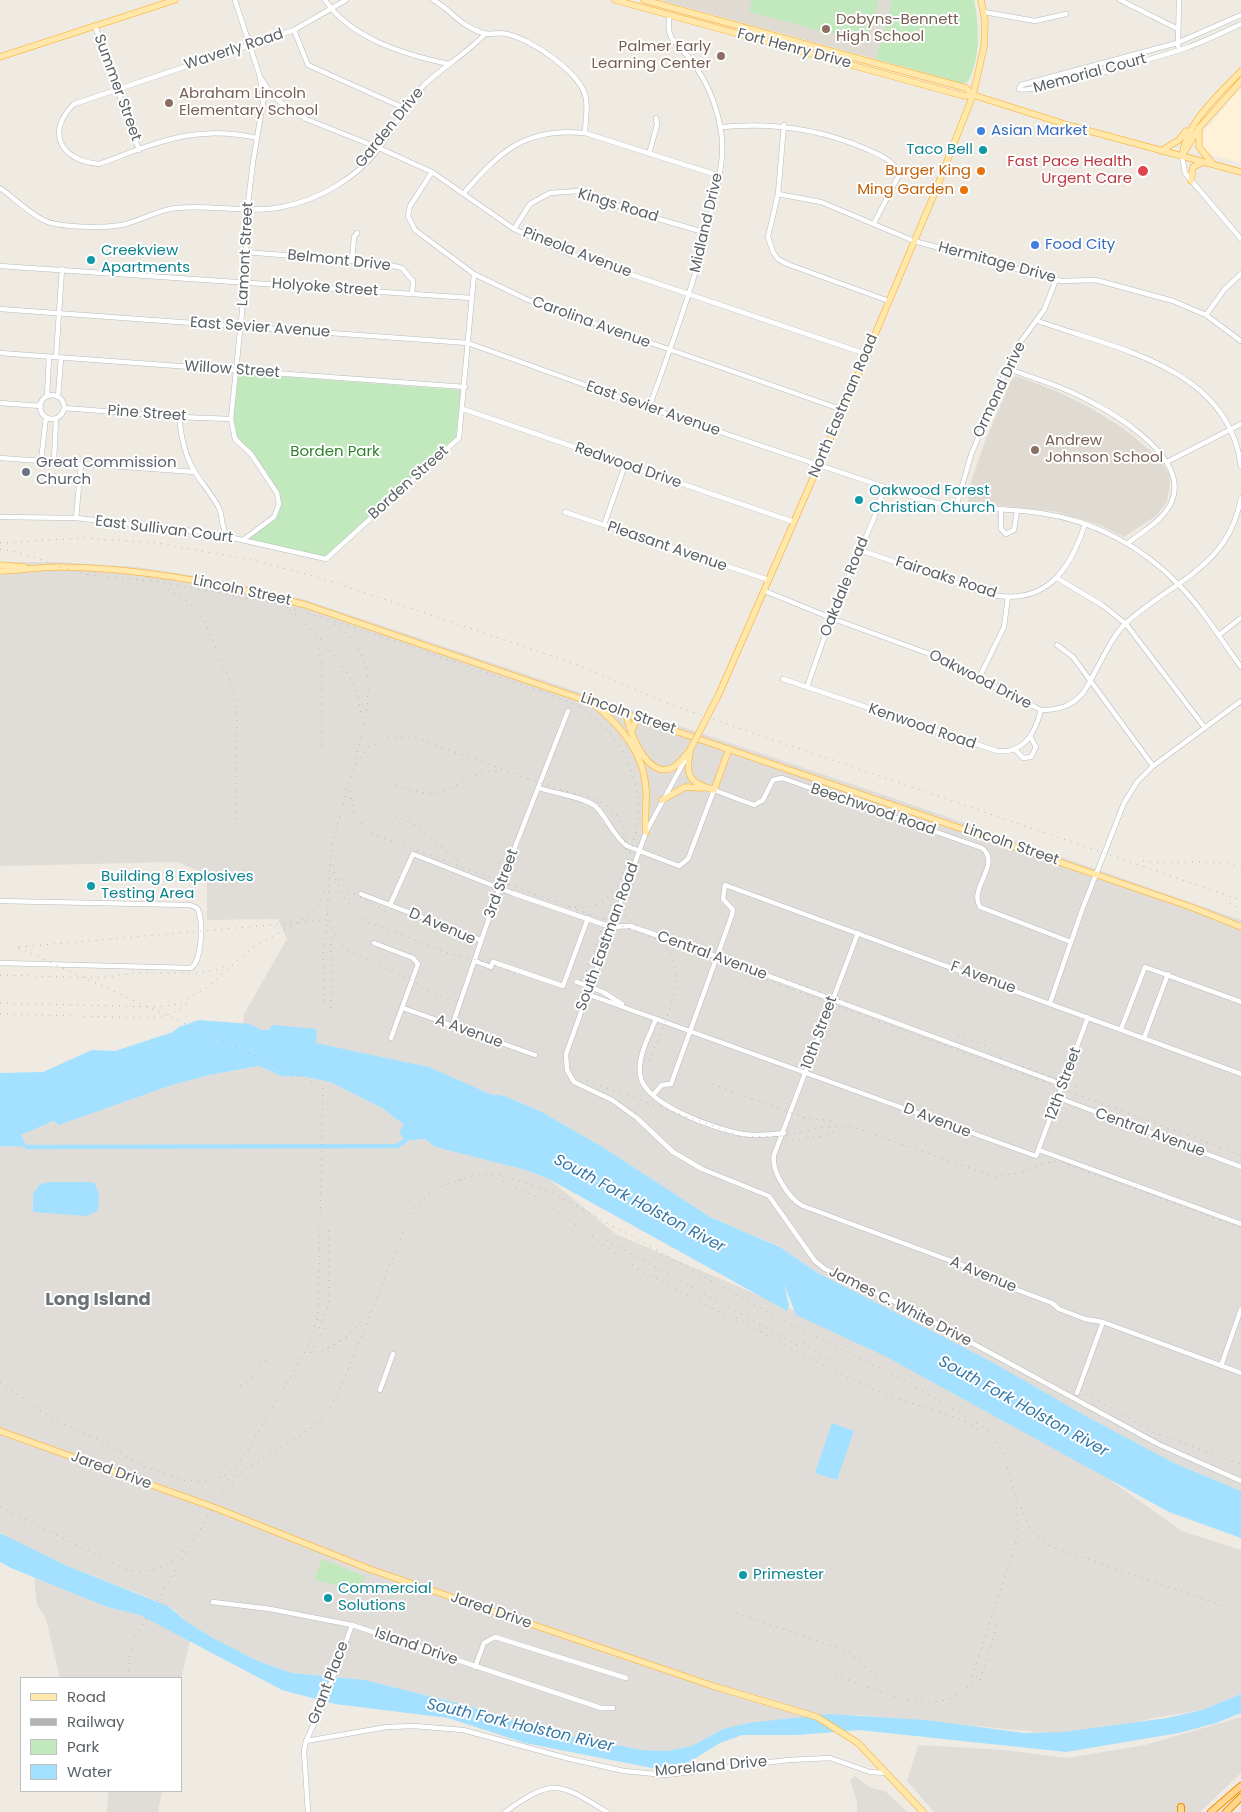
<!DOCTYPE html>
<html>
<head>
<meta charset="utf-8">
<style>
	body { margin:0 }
	#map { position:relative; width:1241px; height:1812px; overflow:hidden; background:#efebe3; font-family:Poppins,sans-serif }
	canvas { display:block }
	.legend { position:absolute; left:20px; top:1677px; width:162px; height:115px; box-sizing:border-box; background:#fff; border:1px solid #bdc0c1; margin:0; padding:6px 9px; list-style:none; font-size:15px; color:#5b6165 }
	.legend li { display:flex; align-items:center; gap:10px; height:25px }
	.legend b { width:25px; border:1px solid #bdc0c1 }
</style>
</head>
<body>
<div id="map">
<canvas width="1241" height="1812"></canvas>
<ul class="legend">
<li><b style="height:6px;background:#ffe8a9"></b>Road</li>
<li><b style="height:6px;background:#b3b4b5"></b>Railway</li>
<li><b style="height:14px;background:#c2e9be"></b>Park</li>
<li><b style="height:14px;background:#a4e0ff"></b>Water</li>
</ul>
</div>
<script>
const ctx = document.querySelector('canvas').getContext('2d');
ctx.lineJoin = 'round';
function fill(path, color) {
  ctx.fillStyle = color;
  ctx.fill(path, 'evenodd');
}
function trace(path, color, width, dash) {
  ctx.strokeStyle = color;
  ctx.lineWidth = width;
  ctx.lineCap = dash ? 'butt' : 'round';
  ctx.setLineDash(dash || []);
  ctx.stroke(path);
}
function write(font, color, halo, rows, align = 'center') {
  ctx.font = font + ' Poppins,sans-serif';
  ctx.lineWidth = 4;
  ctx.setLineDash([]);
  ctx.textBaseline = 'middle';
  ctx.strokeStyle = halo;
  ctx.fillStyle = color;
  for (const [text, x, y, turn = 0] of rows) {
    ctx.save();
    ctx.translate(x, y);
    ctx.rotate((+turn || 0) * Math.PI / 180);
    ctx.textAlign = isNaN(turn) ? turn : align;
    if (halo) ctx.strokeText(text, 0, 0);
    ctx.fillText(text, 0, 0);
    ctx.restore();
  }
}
const commercial = new Path2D(`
	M1241,88v75l-29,-8 -6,-4 -3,-4 -1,-13z`);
const industrial = new Path2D(`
	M0,562h57l80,5 83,13 86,20 587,198 348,122v571l-69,-29 -354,-189 -39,-27 -69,-29 -104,-68 -66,-38 -35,-15 -15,-2 -61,-27 -114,-24 2,-14 -55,1 -12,-6h-7l1,-10 43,-75 -9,-20 -71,1v-45l-29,-13 -178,4z
	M259,1066l22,10 25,1 24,5 52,26 22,17 1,16 20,-2 10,8 91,23 23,9 67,55 233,100 217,115 116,82 59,19v144l-39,16 -48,8 -52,13 -44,3 -200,-19 -135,14 -31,17 -26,5 -24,-1 -90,-18 -87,-27 -100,-25 -73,-7 -34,-12 -45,-23 -26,-16 -14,-13 -23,-11 -85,-33 -35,-15 -30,-18v-386l26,1 -5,-12 34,-14 4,4 113,-40 37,-10z
	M34,1577l73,30 33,8 50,25 -9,40v-2h-121l-14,-59 -9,-14z
	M1241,1717v56l-41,39h-266l-27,-31 11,-36 87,5 61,8 79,-13z
	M855,1776l16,12 14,3 22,21h-50v-11l-7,-21z
	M108,1791h54l-4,21h-51z`);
const education = new Path2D(`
	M659,0h233l-16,59z
	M1016,376l38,14 35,17 34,21 35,29 11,17 1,10 -3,18 -11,14 -32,21 -24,-12 -42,-13 -90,-10 3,-20 13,-38 27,-63z`);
const green = new Path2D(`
	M750,0h129l-12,43 -118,-31 3,-11z
	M892,0h82c5,26 7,55 -5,80l-3,3h-6l-84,-24z
	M236,373l225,17 -5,47 -128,121 -82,-20c18,-13 36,-20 31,-45l-40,-57 -6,-17z
	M322,1559l43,17 -5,15 -46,-11z`);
const water = new Path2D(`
	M199,1020l51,4 12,6h7l4,-5 44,4 -1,14 113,24 61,27 15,2 35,15 66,38 104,68 70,30 38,26 174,89 92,53 88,47 69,29v47l-72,-26 -284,-156 -89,-41 -12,-31 5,22 -2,5 -238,-132 -23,-9 -91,-23 -10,-8 -20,2 -6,-10 5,-6 -22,-17 -52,-26 -24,-5 -25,-1 -22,-10 -50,9 -37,10 -113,40 -5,-4 -33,14 6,12 -27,-1v-73l43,-1 49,-22 23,1 58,-19 6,-5z
	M50,1182h44l5,11 -1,18 -12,5 -53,-4v-18l7,-10z
	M832,1423l22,8 -17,49 -22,-7z
	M0,1533l65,32 103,41 19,16 26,16 45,23 34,12 73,7 100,25 87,27 90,18 24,1 26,-5 31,-17 26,-6 79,-9 98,6 98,13 40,-1 103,-14 35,-8 39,-16v19l-25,10 -37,10 -113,19 -207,-22 -61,5h-56l-22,8 -39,24 -24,2 -132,-26 -77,-25 -113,-14 -53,-14 -142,-75 -33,-8 -96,-39 -11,-6z`);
const canal = new Path2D(`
	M27,1147l370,-1 8,-5`);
const minor = new Path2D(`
	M235,0l25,77 3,25 -10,60 -6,49 -2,72 -14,136 4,20 16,15 26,39 2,11 -5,13 -31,23
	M325,0c26,39 81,55 124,64
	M433,0c18,9 26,26 50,33 7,2 16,-1 23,1 24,4 77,40 80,65 2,11 -1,24 -1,34
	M1120,0l58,29
	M984,12l51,9 31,-7
	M1241,15l-64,28 -156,42 -2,4c12,6 149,-35 170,-42 18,-7 35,-15 52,-23
	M95,26l44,124
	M294,30l14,35 96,43
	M1178,46l1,-46
	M260,77l8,12 12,13 26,17 73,29 53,24 82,57 56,25 296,100
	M784,125l-6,69 -10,43 5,15 5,7 9,5 102,37
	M721,127c50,-5 96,1 143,21 15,7 30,11 35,27l-25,48
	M257,138c-63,-14 -100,5 -158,26 -38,-3 -54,-32 -25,-60l220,-74 52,-30
	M649,154l8,-29 -1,-7
	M1182,156l3,17 56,66
	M432,172l-22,34 -2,10 7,14 59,44 54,26 315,110
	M0,188c14,10 28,24 43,32 16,8 60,8 79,5 18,-4 35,-15 54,-17 36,-4 70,6 106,-1 37,-7 75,-29 98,-60 15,-21 26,-43 44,-62 19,-18 42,-31 61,-51
	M464,193c36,-42 62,-66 121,-60l135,43
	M778,194l43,8 93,39 147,40 35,-1 77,21 33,14 35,26
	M514,229l16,-25 20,-11 28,-2 60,22 69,20
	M245,252l136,11 21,5 11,13 -1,13
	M352,261l2,-24 3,-4
	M0,266l471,32
	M0,309l468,34 181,65 271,91c40,11 80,8 120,14 53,7 103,34 139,72 24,24 42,55 62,82
	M1206,315l18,-25 17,-16
	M1038,321c77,28 190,45 203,145
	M0,353l465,34
	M56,357l6,-88
	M1007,368c19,8 39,13 57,21 36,15 127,64 108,112 -8,19 -29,30 -44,42
	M40 407a12 12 0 1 1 24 0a12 12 0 1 1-24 0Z
	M47,396l2,-39
	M58,397l3,-39
	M0,403l41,3
	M64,408l115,9 52,2
	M649,408c24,-67 49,-134 64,-203 6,-25 13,-54 7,-79 -4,-23 -15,-47 -29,-66 -6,-8 -15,-14 -20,-23 -3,-7 -3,-14 -1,-22
	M463,409l331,113
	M179,417c2,16 4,31 11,46 7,16 21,29 29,45 5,11 0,15 9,29
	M0,458l195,14
	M41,461l5,-44
	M54,462l2,-44
	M1167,462l74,-38
	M956,507l15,-52 36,-87 12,-24 25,-34 12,-30
	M1001,510v19l5,5 8,-4 3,-19
	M565,512l204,68
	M0,517l76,1 135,15 115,26 133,-121 15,-164
	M76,518l5,-53
	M604,525l21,-60
	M860,550l131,45c55,10 79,-24 94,-71
	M1057,578l45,27 24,19 79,104
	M765,591l66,27 96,35 114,57c17,0 30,-3 42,-17 13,-19 26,-54 42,-69 45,-42 104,-56 116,-126
	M1219,635l22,-17
	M1057,645l16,12 80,109
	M979,678l25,-51 4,-30
	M783,679l214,72c27,3 38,-18 44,-41
	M807,687l24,-69 43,-100 10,-30
	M1015,749l8,9 8,-1 5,-10 -5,-9
	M686,758l-40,74 -80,222 1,16 7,12 38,18 25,18 36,34 29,17 67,27 46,65 10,8 79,37 254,138 83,37
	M539,788c14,5 45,9 56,18 13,12 18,30 32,40l52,20 9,-7 26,-69 40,15 9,-5 10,-20 9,-2 200,70c20,15 -14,41 -2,59l91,35
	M361,894l120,46
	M0,901l190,4 7,3c7,9 5,54 -6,60l-191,-5
	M390,905l23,-51 99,39 99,34 19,-1 55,19 379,140
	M858,933l-84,222c-3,16 15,44 29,51l197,73 15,10 37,14 7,6 26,10 18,3 138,51
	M374,943l39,15 5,6 -27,74
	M475,961l16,6 2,-5 70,24 25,-68
	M603,992l19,12
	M587,994l449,162 52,-139
	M1050,1003l32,-93 42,-107 13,-21 16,-16 88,-65
	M403,1008l132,47
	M656,1019c-7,17 -18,36 -16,55 3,31 76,55 102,60 14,2 28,1 42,-1
	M452,1026l49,-143 67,-172
	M1121,1029l24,-62 96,35
	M1144,1038l24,-64
	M653,1095l9,-10 9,-1 61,-169 1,-5 -10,-11 2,-14 516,189
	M1059,1098l182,69
	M1039,1150l202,74
	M1221,1366l20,-57
	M380,1390l13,-36
	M1077,1393l26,-71
	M213,1602l57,7 82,16 249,83h12
	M475,1667l9,-24 11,-6 131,41
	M306,1741l81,-14 27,-1 49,4 107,29 54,12 42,4 122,-15 42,-2 40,14 17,1
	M308,1812l-4,-61 2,-10 16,-34 30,-82
	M505,1812c49,-35 54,-29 102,0`);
const major = new Path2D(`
	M615,0l349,96 9,-1
	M644,0l289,79 33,9 7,7 98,31 170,46
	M0,57l175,-57
	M1199,129v18l14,17
	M1161,151l18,-11 7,-9
	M1183,154l16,-26 42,-47
	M1182,156c4,-34 37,-61 59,-85
	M1191,181l2,-14 10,-5
	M0,565l25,2
	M0,571c20,-1 41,-4 61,-4 82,1 165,17 245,38l885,302 50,20
	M719,694l138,-317 76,-180 40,-102 11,-48 1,-26 -4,-21
	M594,704c27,22 50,49 52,85 1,15 -2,29 0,43
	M626,713c3,19 22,69 48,54 6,-4 11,-11 16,-17
	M631,733l6,-16
	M690,752c-5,25 0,31 24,38l15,-41
	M662,800l23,-13 18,1
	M0,1431l213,76 159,63 341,116 104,31 41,26 65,69`);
const highway = new Path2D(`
	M1181,1812v-5
	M1211,1812l30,-26
	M1226,1812l15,-15`);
const rail = new Path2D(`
	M0,543l84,-5 73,5 95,17 69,18 255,86 93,40 572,196
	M0,549c34,5 58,19 90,26l70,7 117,22 79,24 187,64c13,5 26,9 38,16 36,22 62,68 57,111 -2,23 -13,47 -21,69 -12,30 -22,60 -33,90
	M162,586l26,16 16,18 30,71 3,33 -2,100
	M290,610c19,14 54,54 64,75 4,9 6,20 7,30
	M334,624c50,32 34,89 21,136
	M317,641l5,23v89
	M396,785c11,4 23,9 35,8 26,-1 40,-24 69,-22
	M350,791l4,23 12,15 9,6 195,72c20,1 32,-1 44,-17
	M395,816l22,10 44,37
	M1143,861c33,5 65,-4 98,6
	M333,865l3,16 9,18 20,22 86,33 41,10 24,10
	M339,879l11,12 40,23
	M618,889c-1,19 7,32 24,38
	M1230,903l11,6
	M570,907l671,248
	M328,914l5,18 12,17 68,32 16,11 26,10
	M19,947l308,-27 4,-70 19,-72 7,-16 11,-14 20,-10 25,-1 133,48 56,17 13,11 8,13 3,25
	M760,970l89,33
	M0,975l100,3 34,-5h62l20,-3 12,-5
	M324,1002l-1,-44 4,-35
	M0,1003l156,4 21,-3 28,-15 47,-41 55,-31 12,-13 6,-14
	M331,1008v-75
	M0,1014l153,4 18,-4 18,-11
	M958,1035l26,10 10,9 13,7
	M649,1061c12,-32 46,-92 12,-118
	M1023,1066l56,22
	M587,1081l157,56 39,-1 39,-9 28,-1 145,51 29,-5 20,-9 14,-2 183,67
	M712,1084l96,35
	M802,1117l32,4
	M785,1141l38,-5 20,-7
	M458,1180l21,-6h22l56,21 225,125 118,58 87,51 16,23 13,46 2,38 -46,141
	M503,1181l35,17 102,72 100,53
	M606,1240l195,107
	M736,1318c50,28 101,56 154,78 30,12 66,17 93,36
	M319,1328l10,-23v-77
	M347,1337l-25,14 23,-12 2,-2 19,-21
	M797,1339l35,23
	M310,1353l18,-30
	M0,1382l54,38 43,19 44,26 45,16h24l16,-6 17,-17 63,-108 12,-34 5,-229 -306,-140
	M234,1389l14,-8 22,-26
	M1086,1394l69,39 86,31
	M228,1480l85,-53 13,-14 13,-21 73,-182 22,-21 29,-10
	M0,1507l127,63c22,4 43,-3 57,-20
	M1021,1507l9,22 17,16 176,61
	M737,1613l112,39 31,27
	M835,1675c45,15 111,53 143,-1
	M128,1678l2,-23 6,-19 81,-135 20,-24
	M980,1680l13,-40 4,-19`);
const minorBridge = new Path2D(`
	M577,982l26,10`);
const majorBridge = new Path2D(`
	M690,750l29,-56`);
const markers = [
	[826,29,5,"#8d6e63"],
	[721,56,5,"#8d6e63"],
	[169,103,5,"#8d6e63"],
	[981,131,5,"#3f7fe0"],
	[983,150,5,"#0f9aa8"],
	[981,171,5,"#e8710a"],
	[1143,171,6,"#e0444e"],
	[964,190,5,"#e8710a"],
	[1035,245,5,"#3f7fe0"],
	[91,260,5,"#0f9aa8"],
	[1035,450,5,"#8d6e63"],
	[26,472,5,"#6b7280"],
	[859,500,5,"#0f9aa8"],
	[91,886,5,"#0f9aa8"],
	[743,1575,5,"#0f9aa8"],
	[328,1598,5,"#0f9aa8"]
];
const educationNames = [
	["Dobyns-Bennett",836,20],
	["High School",836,37],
	["Palmer Early",711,47,"right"],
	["Learning Center",711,64,"right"],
	["Abraham Lincoln",179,94],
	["Elementary School",179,111],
	["Andrew",1045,441],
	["Johnson School",1045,458]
];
const streetNames = [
	["Fort Henry Drive",794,49,15],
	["Waverly Road",234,50,-18],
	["Memorial Court",1090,74,-15],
	["Summer Street",117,88,70],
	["Garden Drive",390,128,-51],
	["Kings Road",618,206,17],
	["Midland Drive",707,223,-77],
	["Pineola Avenue",577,253,21],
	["Lamont Street",246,254,-87],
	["Belmont Drive",339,261,6],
	["Hermitage Drive",997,263,15],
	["Holyoke Street",325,288,4],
	["Carolina Avenue",591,323,20],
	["East Sevier Avenue",260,328,4],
	["Willow Street",232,370,4],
	["Ormond Drive",1000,390,-65],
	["North Eastman Road",844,406,-67],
	["East Sevier Avenue",653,409,19],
	["Pine Street",147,414,4],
	["Redwood Drive",628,466,19],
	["Borden Street",409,483,-42],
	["East Sullivan Court",164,530,7],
	["Pleasant Avenue",667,547,19],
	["Fairoaks Road",946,578,18],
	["Oakdale Road",845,587,-68],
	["Lincoln Street",242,591,12],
	["Oakwood Drive",980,680,27],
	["Lincoln Street",628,714,19],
	["Kenwood Road",922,727,19],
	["Beechwood Road",873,810,19],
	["Lincoln Street",1011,845,19],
	["3rd Street",502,884,-70],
	["D Avenue",442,927,23],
	["South Eastman Road",608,937,-70],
	["Central Avenue",712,956,20],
	["F Avenue",983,978,20],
	["A Avenue",469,1032,20],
	["10th Street",820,1033,-70],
	["12th Street",1064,1084,-70],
	["D Avenue",937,1121,21],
	["Central Avenue",1150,1133,20],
	["A Avenue",983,1275,23],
	["James C. White Drive",900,1307,27],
	["Jared Drive",111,1471,20],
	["Jared Drive",491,1611,19],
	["Island Drive",416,1647,19],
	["Grant Place",329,1683,-69],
	["Moreland Drive",711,1767,-5]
];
const shopNames = [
	["Asian Market",991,131],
	["Food City",1045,245]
];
const cultureNames = [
	["Taco Bell",973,150,"right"],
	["Creekview",101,251],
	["Apartments",101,268],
	["Oakwood Forest",869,491],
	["Christian Church",869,508],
	["Building 8 Explosives",101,877],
	["Testing Area",101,894],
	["Primester",753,1575],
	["Commercial",338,1589],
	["Solutions",338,1606]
];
const healthNames = [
	["Fast Pace Health",1132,162],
	["Urgent Care",1132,179]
];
const foodNames = [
	["Burger King",971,171],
	["Ming Garden",954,190]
];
const parkNames = [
	["Borden Park",335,452]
];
const worshipNames = [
	["Great Commission",36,463],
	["Church",36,480]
];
const waterNames = [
	["South Fork Holston River",639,1204,28],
	["South Fork Holston River",1023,1407,29],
	["South Fork Holston River",520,1726,13]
];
const quarterNames = [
	["Long Island",98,1300]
];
fill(commercial, '#fff2d9');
fill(industrial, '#e0ddd8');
fill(education, '#dfdad2');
fill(green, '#c2e9be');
fill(water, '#a4e0ff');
trace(canal, '#a4e0ff', 4.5);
trace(minor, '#b6babf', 5.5);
trace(major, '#fcba4f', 7);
trace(highway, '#f38e00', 8);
trace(minor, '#fff', 4.5);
trace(major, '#ffe8a9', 5.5);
trace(highway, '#ffd68b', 6);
trace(rail, '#b3b4b5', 1, [1, 6]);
trace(minorBridge, '#b6babf', 5.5, []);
trace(majorBridge, '#fcba4f', 7, []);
trace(minorBridge, '#fff', 4.5);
trace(majorBridge, '#ffe8a9', 5.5);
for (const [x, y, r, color] of markers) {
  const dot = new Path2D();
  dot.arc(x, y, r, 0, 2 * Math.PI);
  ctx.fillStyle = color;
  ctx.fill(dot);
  trace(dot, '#fff', 2);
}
write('15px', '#785e54', '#fff', educationNames, 'left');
write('15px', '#5b6165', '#fff', streetNames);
write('15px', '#366cbe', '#fff', shopNames, 'left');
write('15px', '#0d838f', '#fff', cultureNames, 'left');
write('15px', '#be3a42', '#fff', healthNames, 'right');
write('15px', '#c56008', '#fff', foodNames, 'right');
write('15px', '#31822d', '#fff', parkNames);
write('15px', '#5b616d', '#fff', worshipNames, 'left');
write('italic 16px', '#3377a7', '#fff', waterNames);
write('bold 18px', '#6c7377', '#fff', quarterNames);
</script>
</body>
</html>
